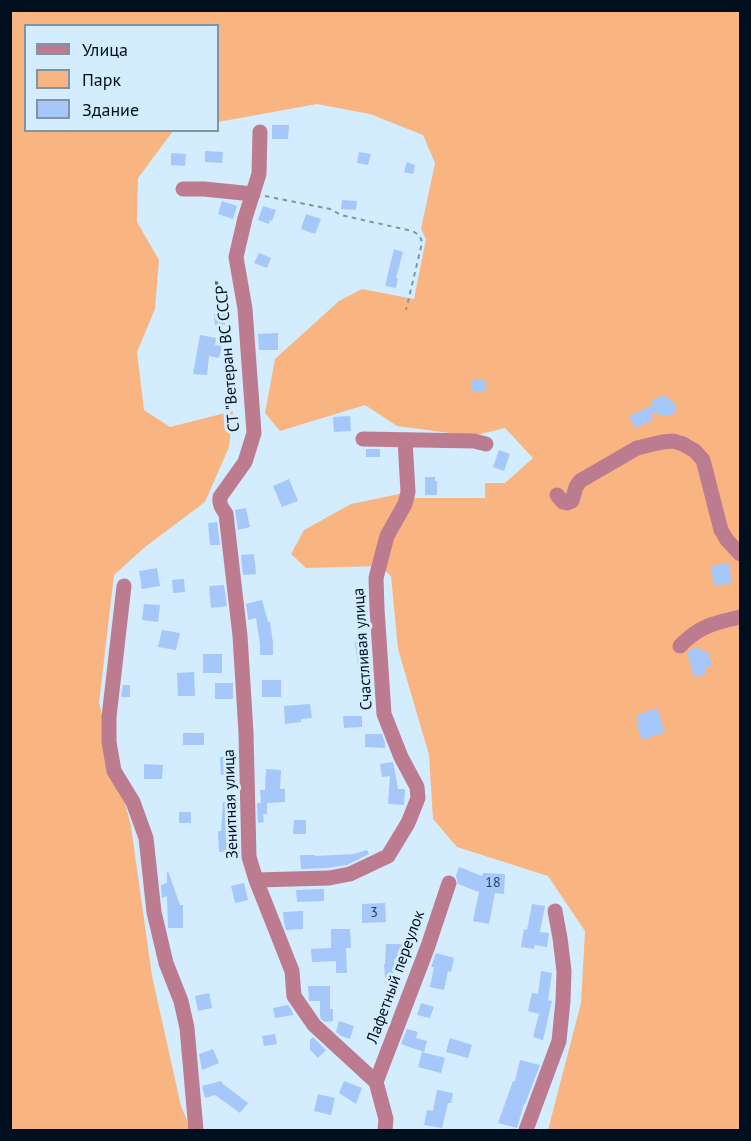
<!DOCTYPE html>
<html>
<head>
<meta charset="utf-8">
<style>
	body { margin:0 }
	#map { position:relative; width:751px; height:1141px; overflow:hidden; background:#d3ecfe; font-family:"PT Sans",sans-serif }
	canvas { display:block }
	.frame { position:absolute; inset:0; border:12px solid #00101e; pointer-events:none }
	.legend { position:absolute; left:24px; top:24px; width:195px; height:108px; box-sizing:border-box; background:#d3ecfe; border:2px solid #7f94a4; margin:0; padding:8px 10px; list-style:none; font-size:18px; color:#00101e }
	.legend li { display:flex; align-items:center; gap:12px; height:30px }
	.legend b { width:30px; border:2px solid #7f94a4 }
</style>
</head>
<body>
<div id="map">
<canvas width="751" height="1141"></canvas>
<div class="frame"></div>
<ul class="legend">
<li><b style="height:8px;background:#bd7b90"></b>Улица</li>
<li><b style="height:16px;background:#f9b581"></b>Парк</li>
<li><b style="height:16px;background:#a6c7fa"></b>Здание</li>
</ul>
</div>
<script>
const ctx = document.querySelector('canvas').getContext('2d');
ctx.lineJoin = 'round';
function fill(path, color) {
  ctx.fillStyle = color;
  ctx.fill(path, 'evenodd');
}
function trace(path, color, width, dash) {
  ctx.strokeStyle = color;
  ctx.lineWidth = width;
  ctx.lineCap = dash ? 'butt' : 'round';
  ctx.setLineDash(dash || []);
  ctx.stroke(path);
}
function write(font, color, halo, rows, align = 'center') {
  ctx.font = font + ' "PT Sans",sans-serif';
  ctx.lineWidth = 6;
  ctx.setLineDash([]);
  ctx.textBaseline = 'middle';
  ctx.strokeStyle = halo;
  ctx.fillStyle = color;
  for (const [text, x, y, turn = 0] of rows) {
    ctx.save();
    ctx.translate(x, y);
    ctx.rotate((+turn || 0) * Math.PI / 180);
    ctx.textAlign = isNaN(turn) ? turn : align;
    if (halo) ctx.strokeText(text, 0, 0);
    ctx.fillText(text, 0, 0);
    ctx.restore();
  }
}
const green = new Path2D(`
	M10,11h730v1119h-192l33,-127 4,-72 -37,-55 -91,-29 -24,-28 -4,-64 -31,-106 -7,-73 -11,-10 -74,2 -15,-14 13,-24 47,-26 48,-10 14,4h72v-15h20l28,-25 -28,-30 -33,8 -75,-10 -32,-21 -85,26 -15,-18 10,-54 64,-58 23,-12 52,10 12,-60 -5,-10 14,-66 -12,-28 -53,-21 -53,-10 -99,18v-96h-192v104l147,1 -35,47 -1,44 22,38 -4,49 -18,43 7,58 26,17 63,-16 -4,36 -24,55 -60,45 -31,28 -15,128 32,123 21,150 29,130 10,24h-180z`);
const building = new Path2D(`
	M272,125h17l-1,14h-16z
	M205,151l18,1 -1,11 -17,-1z
	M359,152l12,2 -3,11 -11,-2z
	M171,153l15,1 -1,12 -14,-1z
	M407,162l8,3 -2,9 -9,-2z
	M342,200l15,1 -1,9 -15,-1z
	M222,201l15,5 -4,13 -15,-5z
	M263,206l13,4 -4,11 -2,-1 -1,4 -11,-4z
	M306,214l15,5 -6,15 -14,-5z
	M394,249l9,3 -7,26h2l-2,10 -11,-2z
	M259,253l12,5 -4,10 -13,-5z
	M225,312v13h-10l-1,-12z
	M278,333v17h-19l-1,-16z
	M200,335l16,3 -1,7 7,1 -3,12 -10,-2 -2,19 -14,-1z
	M472,380h14v11h-14z
	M664,395l12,9v8l-7,4 -19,-3 3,7 -18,8 -6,-12 24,-11 -2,-4z
	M350,416l1,15 -17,1 -1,-15z
	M366,449h14v8h-14z
	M499,450l11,4 -6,17 -11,-4z
	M425,477h10v4h2v14h-12z
	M289,479l9,22 -16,6 -9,-21z
	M246,508l4,19 -12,3 -3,-20z
	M217,522l3,23h-10l-2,-22z
	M254,554l2,20 -13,1 -2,-20z
	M729,563l3,20 -18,3 -3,-20z
	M157,568l3,18 -18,3 -3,-18z
	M184,579l1,13 -12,1 -1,-13z
	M224,585l3,21 -16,2 -2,-22z
	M262,600l6,22h2l3,21v12h-13v-11l-4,-26 -8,2v-2l-2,-14z
	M144,604l16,1 -2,17 -16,-2z
	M355,608h12v14h-12z
	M162,630l18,3 -4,17 -18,-3z
	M368,641l2,34 2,-1 1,18 -12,1 -6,-51z
	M700,647l1,5 7,-1 4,15 -7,2 1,6 -12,3 -7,-25 3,-2z
	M203,654h19v19h-19z
	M194,672l1,24h-17l-1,-23z
	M262,680h19v17h-19z
	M215,683h18v16h-18z
	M123,685h7v12h-9z
	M310,704l2,14 -11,1v3l-16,2 -1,-18z
	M657,708l8,24 -23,8 -6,-17 3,-1 -2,-7z
	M343,716h19v11l-18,1z
	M183,733h21v12h-21z
	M365,734h17l3,9v5l-20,-1z
	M237,756v17l-16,2 -1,-18z
	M393,762l5,27h7l-1,16 -16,-1 2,-28 -8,1 -2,-13z
	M144,764l19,1 -1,14h-18z
	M266,769l15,1 -1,19h5v13l-18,1v11h-4l1,8 -6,1 -1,-20h4l-1,-13h5z
	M223,802l14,1 2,48 -20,1 -1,-21h3z
	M179,812h12v11h-12z
	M294,820h12v14h-13z
	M367,850l2,4 -22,11 -19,3 -27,1 -1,-14h15v1l39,-2z
	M459,867l23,9 1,-3 22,1 -1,20 -9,-1 -6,31 -16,-3 6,-29 -21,-8 -2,-8z
	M168,871l12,34h3v23h-15l-1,-32 -5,2 -1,-13 6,-2v-11z
	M244,883l4,17 -13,3 -4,-17z
	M324,889v12l-27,1 -1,-12z
	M385,903l1,19 -24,1v-19z
	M532,904l13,2 -5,26 9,1 -2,14 -12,-2 -1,4 -13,-2 3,-18 3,1z
	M303,911v18l-17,1 -2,-7 -1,-11z
	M331,929h19l1,19h-5l1,25h-11v-12l-24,1 -1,-13 20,-1z
	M386,944h18v16l-10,-1v18l-9,1 -1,-14h1z
	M436,953l18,5 -3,14 -3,-1 -4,19 -14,-3 4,-20h-3z
	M541,971l11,2 -4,27 4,1 -9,39 -10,-3 6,-23 -11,-3 4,-18 6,1z
	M308,986h22v23h3v12l-8,1 -4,-3 -1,-3v-15h-11z
	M209,993l3,15 -14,3 -3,-15z
	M421,1003l13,4 -4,11 -13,-3z
	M288,1005l4,6 1,4 -18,3 -2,-10z
	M339,1021l15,5 -4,13 -9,-3 -5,-4z
	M407,1029l11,3 -2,6 11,3 -3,11 -23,-8z
	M275,1034l2,10 -13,2 -2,-10z
	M313,1037l13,13 -8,8 -8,-8v-10z
	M450,1038l22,7 -4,13 -22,-6z
	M213,1049l6,14 -17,7 -3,-16z
	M422,1052l23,6 -4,15 -23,-6z
	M520,1060l20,5 -15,39h-1l-7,24 -19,-5 15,-42h2z
	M221,1081l2,3 25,19 -8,10 -25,-18 -10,3 -3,-12z
	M344,1081l18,7 -6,16 -17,-11z
	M437,1090l16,3 -2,10h-3l-6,25 -18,-3 3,-15 6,1z
	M318,1094l17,4 -4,17 -17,-4z`);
const path = new Path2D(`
	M265,196l65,13 11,6 71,16c6,3 9,5 10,12l-16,67`);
const minor = new Path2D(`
	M260,132l-1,42 -14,44 -9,39 9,52 9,124 -9,29 -25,35c-1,8 2,11 6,17l14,122 6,97 3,124 7,23 36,91 2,25 20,29 62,57 10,37 -1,11
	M183,189h21l49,5
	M363,439l111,2 12,3
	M557,495l6,7 4,1 5,-2 4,-14 4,-6 57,-33 25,-6 11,-1 10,3 12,7 8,9 18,70 6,10 13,14
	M124,586l-15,131v25l5,29 19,31 13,36 8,74 12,51 15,38 6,27 9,102
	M680,646c19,-20 34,-23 60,-29
	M256,880l73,-2 21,-4 38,-18 20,-33 10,-25 -1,-11 -16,-30 -17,-43 -7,-105 -1,-31 11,-42 18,-32 3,-12 -3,-52
	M376,1082l52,-136 21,-63
	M526,1130l33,-89 4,-40 1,-30 -4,-33 -5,-27`);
const numberNames = [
	["18",493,883],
	["3",374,913]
];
const streetNames = [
	["СТ \"Ветеран ВС СССР\"",228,356,-95],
	["Счастливая улица",363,649,-94],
	["Зенитная улица",231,804,-92],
	["Лафетный переулок",396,977,-70]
];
fill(green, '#f9b581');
fill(building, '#a6c7fa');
trace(path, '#8095a5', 2, [4.5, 4.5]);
trace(minor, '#bd7b90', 15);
write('14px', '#2a3e55', null, numberNames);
write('16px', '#00101e', '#d3ecfe', streetNames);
</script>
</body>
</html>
